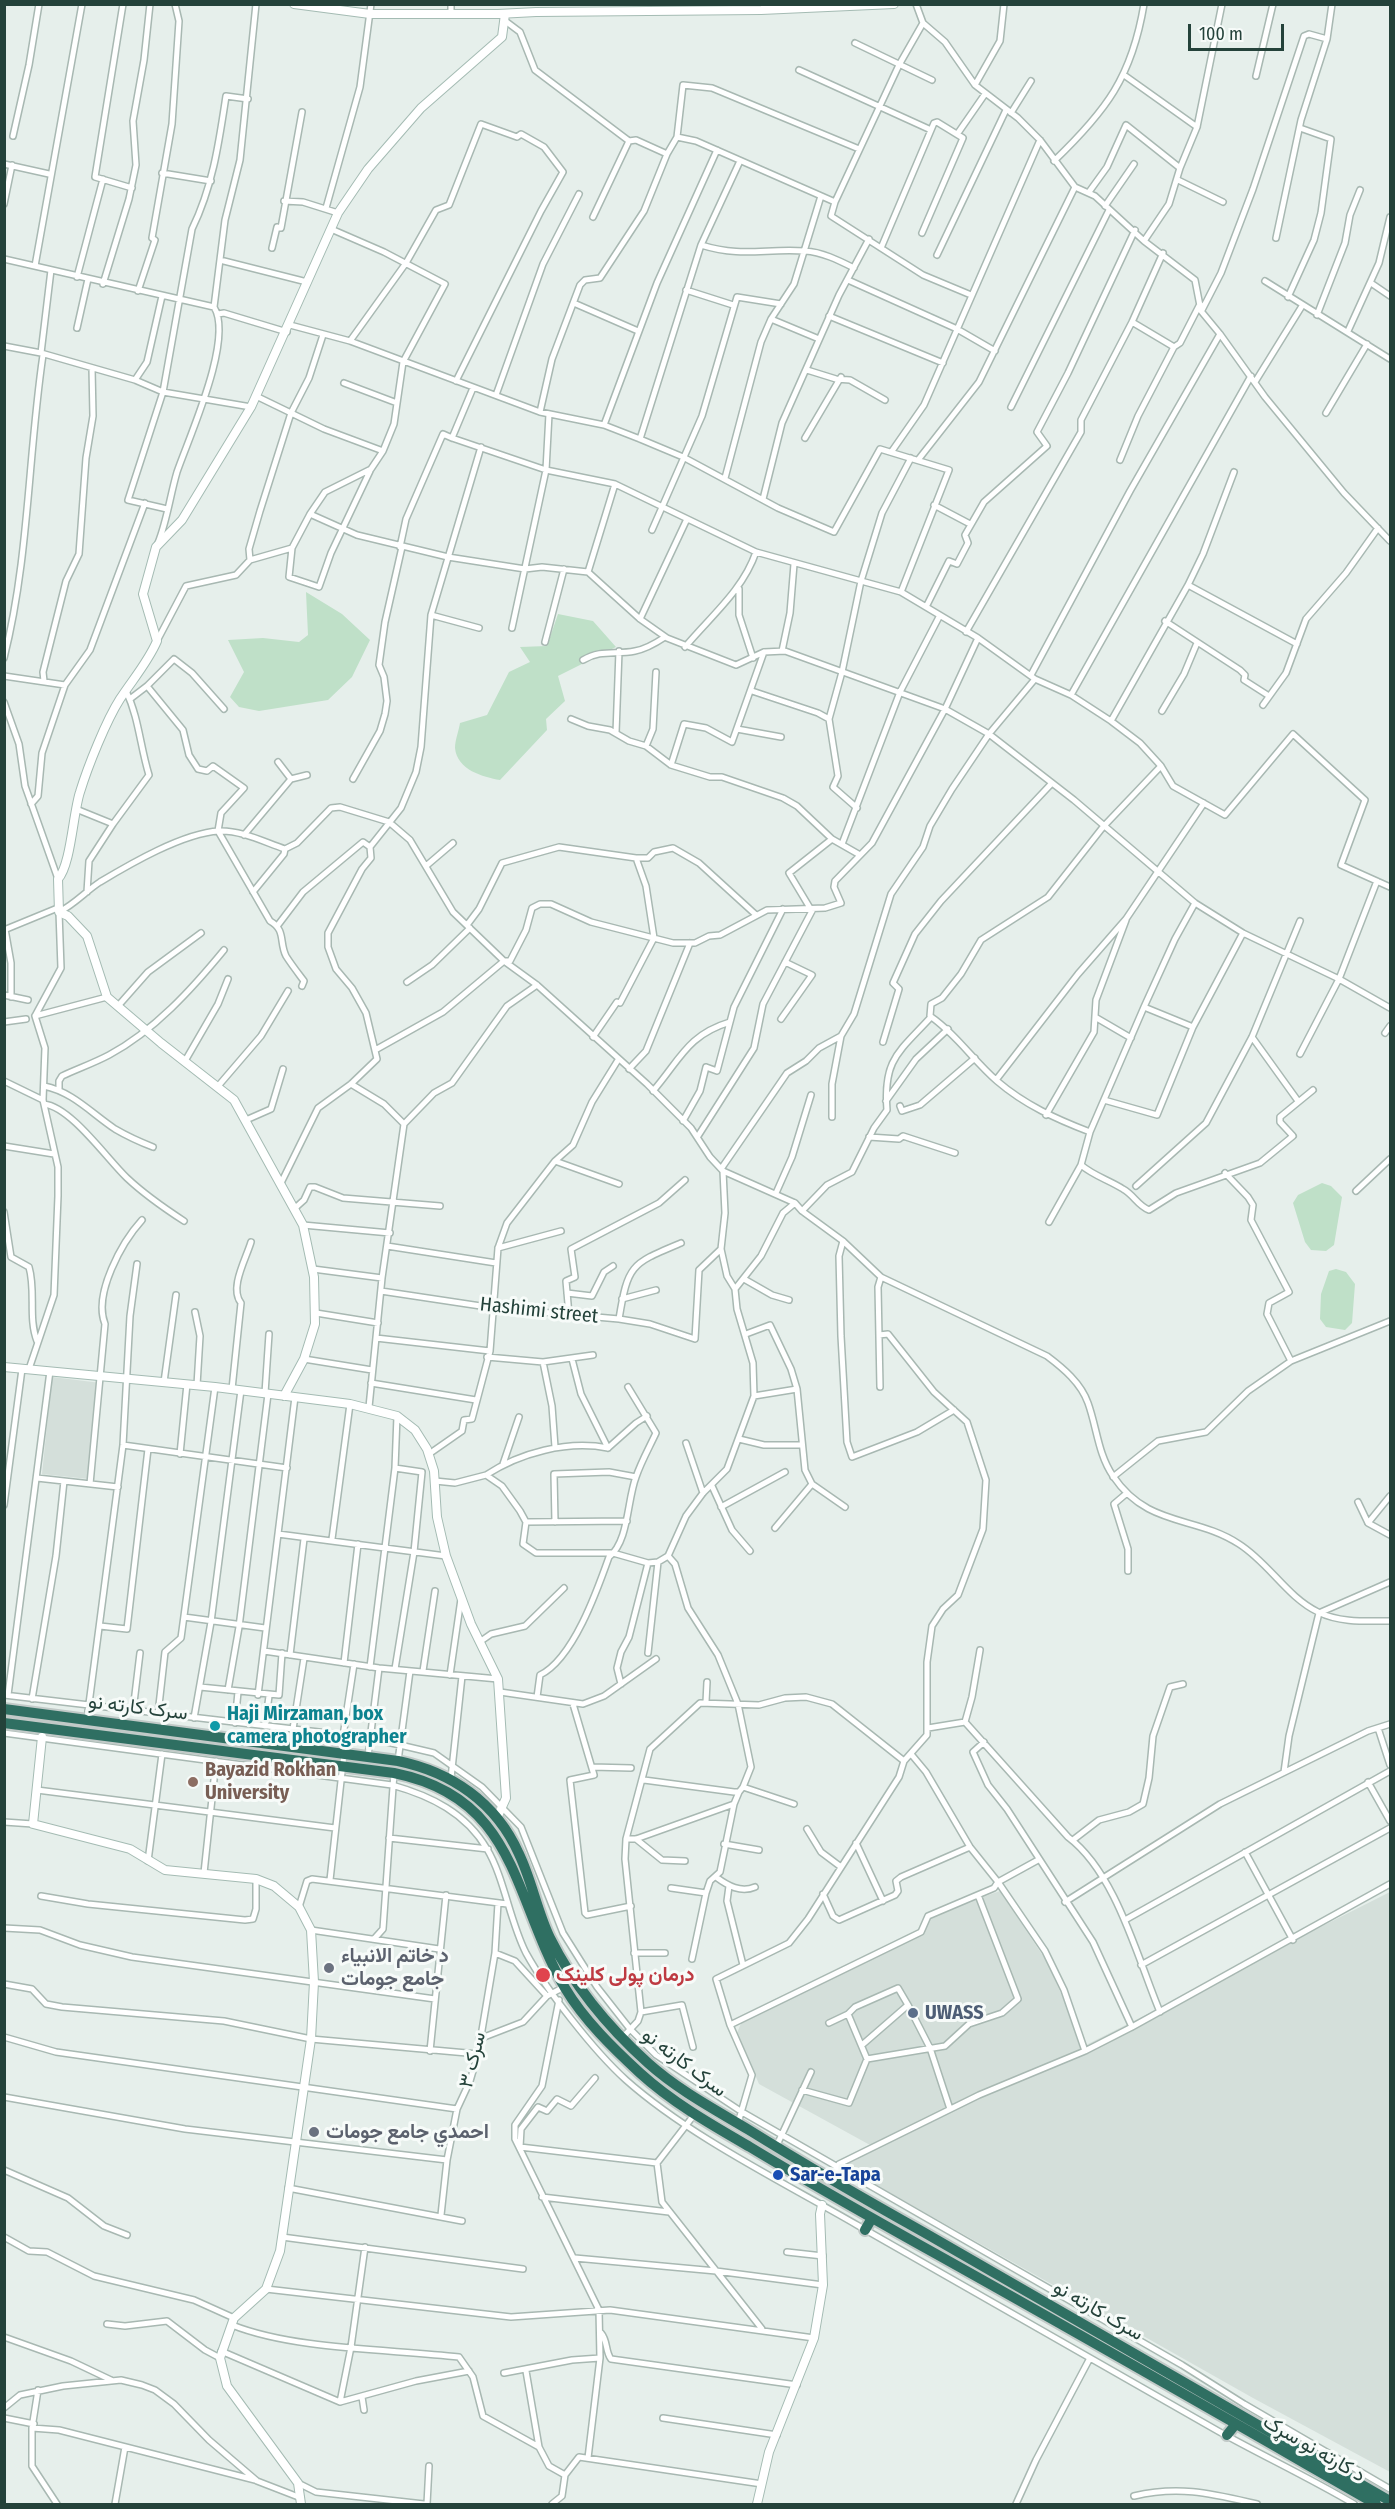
<!DOCTYPE html>
<html>
<head>
<meta charset="utf-8">
<style>
	body { margin:0 }
	#map { position:relative; width:1395px; height:2509px; overflow:hidden; background:#e6efeb; font-family:"Fira Sans Condensed",sans-serif }
	canvas { display:block }
	.frame { position:absolute; inset:0; border:6px solid #24423a; pointer-events:none }
	.scale { position:absolute; left:1188px; top:24px; width:96px; height:27px; box-sizing:border-box; border:3px solid #24423a; border-top:0; padding-left:8px; font-size:18px; line-height:21px; white-space:nowrap; color:#24423a; -webkit-text-stroke:4px #f7fbf9; paint-order:stroke }
</style>
</head>
<body>
<div id="map">
<canvas width="1395" height="2509"></canvas>
<div class="frame"></div>
<div class="scale">100 m</div>
</div>
<script>
const ctx = document.querySelector('canvas').getContext('2d');
ctx.lineJoin = 'round';
function fill(path, color) {
  ctx.fillStyle = color;
  ctx.fill(path, 'evenodd');
}
function trace(path, color, width, dash) {
  ctx.strokeStyle = color;
  ctx.lineWidth = width;
  ctx.lineCap = dash ? 'butt' : 'round';
  ctx.setLineDash(dash || []);
  ctx.stroke(path);
}
function write(font, color, halo, rows, align = 'center') {
  ctx.font = font + ' "Fira Sans Condensed",Vazirmatn,sans-serif';
  ctx.lineWidth = 6;
  ctx.setLineDash([]);
  ctx.textBaseline = 'middle';
  ctx.strokeStyle = halo;
  ctx.fillStyle = color;
  for (const [text, x, y, turn = 0] of rows) {
    ctx.save();
    ctx.translate(x, y);
    ctx.rotate((+turn || 0) * Math.PI / 180);
    ctx.textAlign = isNaN(turn) ? turn : align;
    if (halo) ctx.strokeText(text, 0, 0);
    ctx.fillText(text, 0, 0);
    ctx.restore();
  }
}
const built = new Path2D(`
	M52,1377l49,6 -12,96 -47,-5z
	M1000,1891l47,71 19,43 14,43 310,-156v580l-137,-74 -414,-234 186,-90 -155,71 -111,-61 -22,-51 5,-12 179,-89 7,-16z`);
const green = new Path2D(`
	M306,592l36,22 28,26 -18,37 -24,23 -69,11 -20,-4 -9,-10 14,-25 -16,-32 35,-2 36,4 9,-7z
	M558,614l35,7 23,26 -58,29 7,25 -19,18 1,11 -47,50c-17,-3 -43,-10 -45,-32 0,-8 4,-18 5,-25l27,-8 22,-43 21,-10 -10,-15 27,-1z
	M1322,1183l9,3 11,11 -8,48 -8,6 -15,-1 -6,-8 -12,-39 5,-8z
	M1336,1269l10,3 9,12 -3,39 -7,7 -19,-3 -6,-8 1,-25 8,-23z`);
const street = new Path2D(`
	M123,4l-28,173 37,11
	M916,4l7,19 22,19 30,43 43,33 22,22 35,47 20,9 49,45 51,39 6,31 19,23 45,63 79,96 46,48
	M451,14v-10
	M504,20l16,12 15,38 94,71 7,-1 31,14
	M855,43l77,37
	M799,70l132,60
	M1124,75l73,52
	M1256,76l17,-72
	M975,85l25,-44 4,-37
	M1011,113l20,-32
	M958,133l27,-39
	M13,136l16,-71 10,-61
	M677,137l19,4 139,61 64,-137 24,-42
	M1054,161c52,-50 78,-84 90,-157
	M4,164l45,10
	M162,173l49,8
	M1178,180l45,22
	M1089,192l18,-25 19,-42 54,43
	M284,201l19,1 35,11
	M835,202l-4,14 92,59 48,20
	M4,204l8,-39
	M1105,206l29,-42
	M326,208l34,-121 11,-83
	M593,217l36,-76
	M1276,238l25,-118 26,-81 5,-35
	M1144,241l25,-37 11,-36 17,-41 25,-123
	M701,245c42,13 64,3 104,6 17,1 33,9 49,17
	M272,248l5,-21 4,1 21,-116
	M881,248l53,-125 3,-1 26,16 -41,95
	M937,255l69,-145
	M4,259l210,48
	M220,260l87,22
	M35,266l47,-262
	M77,277l26,-98
	M848,280l109,49 38,22
	M1265,281l125,78
	M1371,283l19,13
	M103,284l26,-85 7,-34 -3,-44 11,-61 6,-56
	M686,290l47,15
	M138,291l17,-51 -3,-2 20,-114 7,-103 -4,-17
	M1288,297l26,-57 7,-27 10,-74 -31,-11
	M576,304l62,27
	M1202,310l19,-37 32,-84 51,-153 5,-2 18,5
	M218,314l6,-1 63,19
	M1317,315l28,-72 5,-28 10,-25
	M829,316l114,47
	M771,319l48,20
	M1132,322l42,25 6,-4 20,-39
	M290,325l60,16 190,71 64,13 36,14 43,18 95,51 56,24 46,-83 69,21 -48,122
	M77,328l11,-49
	M1348,331l31,-68 11,-46
	M350,341l56,-78 30,-53 13,-5 32,-81 36,13 4,-3 23,13 19,25 -22,39 -85,170
	M4,346l37,7 94,27 28,12 88,15
	M41,353l10,-83
	M807,370l29,9 14,1 35,20
	M135,380l12,-18 15,-66
	M1255,382l47,-76
	M344,383l53,20
	M473,388l-21,50 94,32 69,14 141,68 145,40 77,46 57,41 36,16 40,26 29,22 21,23 12,20 52,29 68,-81 72,66 -24,65 49,22
	M496,395l47,-131 36,-70
	M256,396l68,33 59,22
	M1011,407l98,-197
	M540,412l12,-53 28,-74 5,-5 15,-2 44,-67 23,-57 10,-17 6,-52 29,3 147,61
	M1326,413l41,-69
	M604,425l53,-142 60,-133
	M805,438l36,-61
	M640,439l61,-194 39,-84
	M892,451l32,-46 116,-265
	M918,460l61,-78 96,-195
	M1120,460l18,-44 36,-69
	M725,478l36,-136 10,-23 23,-35 27,-88
	M763,499l19,-76 57,-128 30,-56
	M934,505l36,19
	M167,509l-39,-9 35,-108 29,-163c21,-43 27,-87 34,-133l22,3
	M310,514l47,21 91,22 77,12 17,-2 46,5 52,47 27,19 69,27 28,-13 21,-1 160,58 44,25 85,66 121,103 48,30 96,46 51,29
	M652,530l50,-114 35,-119 44,7
	M158,543c9,-22 12,-47 19,-71 12,-35 57,-133 37,-165l11,-87 15,-60 16,-156
	M400,547l6,-28 37,-85 9,4
	M292,548l-3,29 30,10 12,-34 39,-82
	M250,560l-1,-11 11,-38 31,-98 18,-35 14,-43
	M588,572l27,-88
	M1188,585l109,59
	M739,589v26l14,43
	M926,607l23,-46 8,3 11,-21 -3,-8 19,-33 63,-56 -10,-14 31,-59 67,-143
	M431,615l48,13
	M640,619l47,-100
	M1165,621l75,49 5,5 -1,5 25,16
	M512,628l34,-158 3,-56
	M966,632l115,-200v-12l51,-98 31,-69
	M157,641l29,-55 50,-11 14,-15 42,-12 18,-34 15,-22 46,-23 12,-18 11,-27 9,-62 42,-78 -61,-32 -53,-23
	M545,642l19,-73
	M685,647c26,-31 58,-57 71,-95
	M782,651l8,-38 4,-49
	M4,658c25,-99 24,-202 39,-303
	M583,660c18,-11 33,-5 52,-9 11,-2 21,-8 30,-14
	M1031,675l99,-184 90,-157
	M4,676l61,9
	M44,681l-1,-9 23,-91 13,-27 7,-96 7,-42 -1,-48
	M147,686l36,44 6,25 9,14 9,2 6,-5 31,22 -23,25 -3,18 52,90c16,9 9,21 16,35 5,8 12,17 18,25l-2,5
	M752,691l66,22 11,6 9,57 -5,11 24,21
	M1071,695l180,-319
	M130,699l17,-13 27,-27 18,14 32,36
	M4,702l15,42 6,42 33,93
	M1263,705l23,-32 20,-54 40,-46 32,-45
	M1162,711l22,-37 13,-31
	M571,719l17,7 22,4 19,11 17,5 25,19 39,12h12l61,21 14,8 35,33 28,16
	M829,719l13,-47 19,-91 21,-68 29,-55
	M1111,721l77,-136 15,-31 31,-82
	M737,729l44,8
	M616,733l3,-82
	M646,746l7,-17 3,-57
	M278,762l13,17
	M671,765l13,-41 22,4 26,14 32,-90
	M353,779l27,-48 5,-17 2,-13 -3,-24 -5,-12 6,-43 17,-75
	M31,804l7,-8 4,-43 23,-68 25,-35 55,-147
	M76,809l37,15 36,-49c-9,-29 -10,-57 -23,-84
	M244,835l47,-56 16,-4
	M842,844l58,-152 39,-75
	M426,866l27,-23
	M87,892l2,-31 24,-37
	M253,892l31,-38 1,-5
	M810,908l-21,-35 43,-34
	M278,925l25,-33 60,-50 7,5
	M467,925l12,-16 23,-46 57,-16 77,11h12l6,-6 19,-4 26,15 56,51
	M5,929l6,34v34
	M4,930l56,-23
	M407,982l25,-17 38,-37
	M4,995l24,5
	M118,1006l30,-34 53,-39
	M1144,1007l49,20
	M35,1016l72,-19
	M1095,1017l36,21
	M781,1019l31,-44 -27,-13
	M4,1022l22,-3
	M1385,1033l5,-7
	M593,1037l24,-35 3,1 34,-65 -8,-52 -10,-28
	M1252,1037l46,64
	M883,1042l16,-53 -6,-6 22,-49 26,-33 111,-118
	M377,1049l66,-37 61,-51h6l16,-31 6,-22 8,-4h11l40,18 82,21h22l14,-7 11,-1 47,-25 58,-2 16,-5 -7,-16 1,-6 37,-38 73,-134 33,-71
	M1300,1054l39,-75 38,-98
	M185,1061l33,-57 10,-25
	M629,1069l17,-18 44,-108
	M996,1080l82,-106 48,-55 78,-116
	M4,1081l39,19
	M351,1084l33,20 20,20
	M219,1085l42,-49 27,-45
	M44,1086c29,6 47,27 71,43 12,7 25,13 38,18
	M59,1089v-8l3,-5c15,-7 32,-13 47,-21 45,-24 83,-66 115,-105
	M653,1091c27,-31 34,-56 77,-69
	M1104,1100l53,15 36,-88 50,-94
	M886,1101l30,-42 32,-30
	M44,1104c27,3 63,55 83,74 17,16 37,30 57,43
	M900,1106l2,5 18,-6 55,-47
	M1046,1115l48,-83 2,-32 30,-80
	M832,1117v-33l9,-48 13,-22 37,-120 32,-47 7,-21 22,-37 37,-55 46,-55
	M246,1120l25,-11 12,-40
	M683,1121l17,-30 6,-24 11,4 17,-64 49,-98
	M1090,1132c-34,-13 -65,-27 -93,-51 -24,-21 -41,-47 -67,-65l1,-12 11,-6 19,-24 20,-34 67,-43 55,-70 58,-61
	M698,1136l56,-88 9,-44 50,-95
	M869,1137l30,2 4,-3 52,17
	M4,1146l50,8
	M555,1161l64,23
	M1081,1165c13,11 28,15 42,24 11,6 14,16 26,21l27,-17 84,-30 33,-27 -13,-14v-5l33,-27
	M721,1169l66,-96 19,-12 13,-13 22,-12
	M1225,1173l23,24 5,8 -2,15 38,72 -20,11 -2,11 24,47
	M281,1183l37,-75 33,-24 26,-25 -11,-46 -14,-25 -16,-19 -8,-22v-14l34,-64 9,-11 -1,-11 31,-39 15,-36 5,-25 10,-132 50,-168
	M1136,1186l70,-63 46,-86 48,-116
	M1356,1191l34,-32
	M776,1193l16,-36 19,-62
	M294,1209l10,-9 6,-13h5l28,11 97,8
	M802,1211l25,-26 25,-13 22,-44 13,-18c-4,-51 12,-58 44,-93
	M4,1212l7,45 18,10c7,24 -1,51 8,74
	M1049,1222l32,-57 9,-33 54,-125 31,-68 20,-36
	M303,1225l87,8
	M843,1241l-4,15 2,80 6,106 5,15 65,-25 37,-22
	M387,1246l109,17
	M498,1248l63,-17
	M313,1269l69,9
	M744,1279l28,16 17,5
	M735,1289l26,-33 22,-43 12,-10
	M381,1291l113,17 125,11 31,5 45,15 4,-69 22,-21
	M567,1293l25,3 12,-24 9,-6
	M622,1299l34,-9
	M195,1312l5,24 -3,49
	M316,1313l62,10
	M569,1315l-3,-34 9,-4 -4,-28 88,-46 26,-23
	M619,1319c9,-55 12,-55 62,-76
	M746,1334l24,-9 21,44 6,20 8,81 7,14 33,23
	M376,1338l114,13
	M487,1357l56,5 50,-7
	M304,1359l68,11
	M572,1359l9,35 27,54
	M543,1362l9,44 3,41
	M29,1369l25,-74 4,-99v-29l-15,-67 2,-52 -10,-32 26,-48 -2,-56c16,-8 27,-21 41,-30 30,-18 83,-49 119,-51 22,-1 45,11 66,18l12,-6 34,-35 9,-1 49,15 21,18 43,72 51,49 33,24 110,99 44,44 19,29 13,14 72,32 7,8 41,30 38,36 166,79c16,12 34,27 41,47 9,25 10,51 25,73 35,52 82,39 126,68 30,19 48,53 79,68 22,11 49,9 72,9
	M164,1382l12,-87
	M371,1383l105,17
	M880,1387l-2,-100 3,-10
	M232,1389l9,-86c-12,-15 5,-44 10,-61
	M265,1393l4,-59
	M754,1396l43,-7
	M369,1407l13,-129 22,-154 30,-31 18,-10 55,-77 30,-21
	M739,1439l25,6h38
	M686,1443l17,50
	M123,1445l164,23
	M608,1448l28,-25 11,-7
	M180,1454l7,-70
	M429,1454l33,-23 2,-11 8,-1 18,-68 8,-103 9,-25 48,-62 18,-16 19,-43 26,-42
	M503,1464l16,-47
	M395,1468l27,4 -8,80 -19,117
	M486,1475c34,-22 81,-35 122,-27
	M1113,1477l45,-36 48,-9 42,-41 43,-30 99,-40
	M37,1478l81,9
	M435,1481l20,2 31,-8 16,11 18,25 6,11 -3,22 13,9h77l35,10 10,-1 10,-6 18,-40 17,-23 24,-24 27,-73 -1,-33 -16,-54 -2,-20 -8,-13 -6,-27 4,-36 -2,-42
	M90,1484l15,-160c-12,-30 17,-82 37,-104
	M712,1486l20,44 18,21
	M1127,1493l-13,11 14,45v22
	M1358,1502l10,21 22,12
	M4,1505l18,-136
	M721,1507l64,-35
	M526,1522l101,-1
	M555,1522l-1,-48 55,-2 27,5
	M1368,1523l22,-27
	M775,1528l37,-44
	M278,1534l168,22
	M332,1539l18,-135
	M668,1556l7,8 13,44 30,47 20,49 13,63 -8,20
	M184,1617l81,11
	M100,1626l27,3 21,-180
	M481,1641l10,-7 34,-8 39,-38
	M264,1651l115,17 119,11
	M648,1653l10,-91
	M290,1655l14,-116
	M344,1663l14,-119
	M370,1667l25,-199 2,-52
	M423,1671l12,-80
	M450,1675l11,-76
	M621,1684l-4,-16 4,-16 8,-15 19,-74
	M200,1687l79,8 3,-42
	M228,1690l11,-63 29,-233
	M500,1692l83,12 21,-8 52,-37
	M4,1695l366,43 64,15 48,34 39,40 42,106 34,54 33,42 26,26 86,57 440,253 62,39 146,85
	M8,1695l42,-324
	M258,1695l37,-298
	M537,1697l3,-22c33,-16 57,-84 69,-118 20,-16 18,-57 27,-80 5,-15 13,-29 20,-44l-28,-46
	M32,1699l24,-143 8,-75
	M706,1702l1,-20
	M573,1704l21,71 -24,5 15,133 2,2 44,-9
	M133,1711l7,-58
	M158,1714l7,-62 16,-14 34,-251
	M194,1718l17,-96 30,-232
	M87,1719l36,-274 7,-129 7,-52
	M965,1722l7,-25 8,-47
	M235,1723l3,-31
	M265,1726l4,-30
	M928,1728l37,-6 103,115c48,36 69,120 92,175
	M1378,1728l12,37
	M293,1729l11,-71
	M4,1733l388,52c39,11 74,28 95,64 17,28 23,73 39,104 21,38 68,98 100,127 63,56 157,102 231,145 120,69 240,138 361,206 45,25 92,47 136,73
	M343,1736l11,-72
	M984,1742l-11,10 15,33 19,24 86,133 39,85
	M911,1754l15,18 44,75 28,35 47,69 19,39 21,61
	M368,1756l11,-88
	M398,1761l12,-90
	M592,1767l39,1
	M1284,1772l5,-36 30,-123 71,-31
	M451,1778l11,-102
	M644,1780l90,12h5l4,-5 51,17
	M1368,1782l22,39
	M37,1790l298,38
	M4,1822l29,2
	M807,1829l14,23 20,15
	M389,1838l99,11
	M626,1839h10l98,-35 5,-12
	M636,1839l26,21 23,1
	M1073,1840l26,-20 30,-8 14,-8 6,-26 4,-42 17,-49 13,-3
	M856,1843l27,58
	M724,1844l35,6
	M1245,1852l48,88
	M148,1861l14,-107
	M204,1873l12,-112
	M716,1877c12,9 25,16 39,10
	M330,1880l14,-126
	M729,1886l-2,15 16,64
	M671,1888l35,5
	M823,1894l10,22 6,4 56,-25 3,-4 -2,-10 5,-4 69,-30
	M41,1896l47,8 157,16 8,-1 3,-10v-30
	M1065,1902l155,-98 148,-73 22,-7
	M299,1907l8,-26 5,-2 195,25
	M1125,1920l265,-149
	M4,1928l36,2 40,15 52,12 303,42
	M311,1930l128,19
	M374,1939l9,-10 11,-156
	M495,1953l20,8 32,35
	M634,1953h31
	M692,1959l14,-66 4,-12 10,-9 14,-68
	M1141,1965l249,-137
	M4,1984l28,5 14,15 16,3 162,14 87,18 167,15
	M559,2000l-17,86 -27,39v14l84,171 1,48 -12,100
	M908,2005l22,43 20,61
	M641,2012l41,-7 11,42
	M848,2014l7,-7 43,-19 10,17 -46,40
	M829,2023l19,-9 19,45
	M730,2025l191,-93 7,-16 66,-28 4,-6 40,-22
	M4,2037l52,15 401,57
	M622,2038l16,-17 3,-9 -16,-153 1,-20 24,-90 50,-46 59,2 26,-7 21,-1 26,7 72,57
	M479,2039l44,-17 24,-26 17,-9
	M430,2051l16,-156
	M595,2078l-24,28 -14,-7 -10,12 -9,-4 -17,22 -1,18 137,16
	M802,2090l47,13 18,-44 78,-13 24,-22 33,-11 16,-14 -40,-104
	M4,2097l181,32 262,31
	M694,2115l-37,48 5,39 100,127
	M738,2123l14,-48 -22,-50 -14,-46 73,-36 19,-24 91,-142 5,-16 23,-26v-73l5,-36 11,-17 15,-14 25,-66 3,-49 -19,-58 -33,-30 -46,-58 -9,1
	M776,2147l35,-75
	M4,2170l64,28 36,28 23,9
	M829,2178l10,-14 140,-69 106,-44 47,-24 258,-143
	M288,2188l174,33
	M542,2197l127,15
	M441,2215l6,-55 10,-51 13,-28 8,-27 17,-101 3,-50
	M4,2237l25,14 18,1 47,24 100,24 40,18
	M282,2237l241,32
	M787,2252l36,4
	M575,2258l141,13 107,14
	M266,2289l245,28 99,-7 204,28
	M107,2324l18,2 42,-5 38,29 15,8
	M232,2325c63,25 158,24 227,32l14,20 10,39 56,31 10,19 16,9
	M601,2333c7,8 4,18 10,26l186,26
	M4,2337l67,24 40,19
	M221,2351l119,51 76,-21 53,-10
	M526,2371l13,76
	M504,2373l68,-13 28,-2
	M38,2390l-6,38v38l25,38
	M362,2397l2,13
	M340,2402l11,-55 14,-100
	M4,2408l16,-13 43,-9 58,-6 21,5 13,5 19,14 35,36 48,41 44,17
	M4,2418l30,6
	M663,2418l114,17
	M32,2428l27,2 196,50
	M298,2483l18,9 108,12
	M1134,2496c46,-11 79,-2 123,8
	M115,2504l10,-57
	M427,2504l2,-38
	M552,2504l10,-8 3,-21 14,-18 183,27
	M1016,2504l20,-44 54,-102`);
const secondary = new Path2D(`
	M294,4l76,10h128l38,-2 225,-2 133,-6
	M4,1367l211,20 135,17 47,12 18,14 12,19 7,22 3,46 9,39 25,68 27,55 8,119 -9,20
	M284,1396l20,-37 11,-35 -1,-47 -11,-52 -69,-125 -73,-57 -54,-46 -20,-61 -19,-20 -9,-4 -1,-33c13,-14 15,-66 22,-87 8,-26 26,-71 40,-93 13,-20 28,-37 37,-58l-14,-47 13,-47 26,-27 69,-113 87,-194 30,-44 53,-61 81,-71 3,-23
	M42,1737l-9,87 97,25 35,21 91,9 18,7 25,21 12,23 3,52 -3,57 -31,212 -14,38 -32,29 -14,40 7,28 71,97 3,21
	M757,2504l12,-52 45,-114 9,-53 -3,-71 2,-9`);
const highway = new Path2D(`
	M4,1709l394,52c53,11 98,41 121,93 13,27 18,57 31,84 24,48 58,89 98,125 30,27 66,46 101,67 58,36 117,70 176,103 156,89 310,180 465,268
	M4,1723l390,50c124,25 118,124 171,215 19,32 48,60 75,85 33,30 72,52 110,74 56,34 113,66 170,98 153,85 304,172 456,259
	M865,2230l7,-12
	M1227,2435l8,-10`);
const markers = [
	[215,1726,6,"#0f9aa8"],
	[193,1782,6,"#8d6e63"],
	[329,1968,6,"#6b7280"],
	[543,1975,8,"#e0444e"],
	[913,2013,6,"#5c6f8a"],
	[314,2132,6,"#6b7280"],
	[778,2175,6,"#1a4fb4"]
];
const streetNames = [
	["Hashimi street",539,1311,6],
	["سرک کارته نو",138,1708,7],
	["سرک ۳",473,2060,-76],
	["سرک کارته نو",684,2063,37],
	["سرک کارته نو",1098,2311,30],
	["د کارته نو سړک",1314,2449,30]
];
const cultureNames = [
	["Haji Mirzaman, box",227,1714],
	["camera photographer",227,1737]
];
const educationNames = [
	["Bayazid Rokhan",205,1770],
	["University",205,1793]
];
const worshipNames = [
	["د خاتم الانبیاء",341,1956],
	["جامع جومات",341,1979],
	["احمدي جامع جومات",326,2132]
];
const healthNames = [
	["درمان پولی کلینک",556,1975]
];
const serviceNames = [
	["UWASS",925,2013]
];
const transitNames = [
	["Sar-e-Tapa",790,2175]
];
fill(built, '#d4dfda');
fill(green, '#bfe0c8');
trace(street, '#a8b8b2', 8);
trace(secondary, '#a4bbb3', 10);
trace(highway, '#c2cac8', 14);
trace(street, '#fff', 5);
trace(secondary, '#fff', 8);
trace(highway, '#2f6f62', 10);
for (const [x, y, r, color] of markers) {
  const dot = new Path2D();
  dot.arc(x, y, r, 0, 2 * Math.PI);
  ctx.fillStyle = color;
  ctx.fill(dot);
  trace(dot, '#f7fbf9', 2);
}
write('20px', '#24423a', '#f7fbf9', streetNames);
write('bold 20px', '#0d838f', '#f7fbf9', cultureNames, 'left');
write('bold 20px', '#785e54', '#f7fbf9', educationNames, 'left');
write('bold 20px', '#5b616d', '#f7fbf9', worshipNames, 'left');
write('bold 20px', '#be3a42', '#f7fbf9', healthNames, 'left');
write('bold 20px', '#4e5e75', '#f7fbf9', serviceNames, 'left');
write('bold 20px', '#164399', '#f7fbf9', transitNames, 'left');
</script>
</body>
</html>
